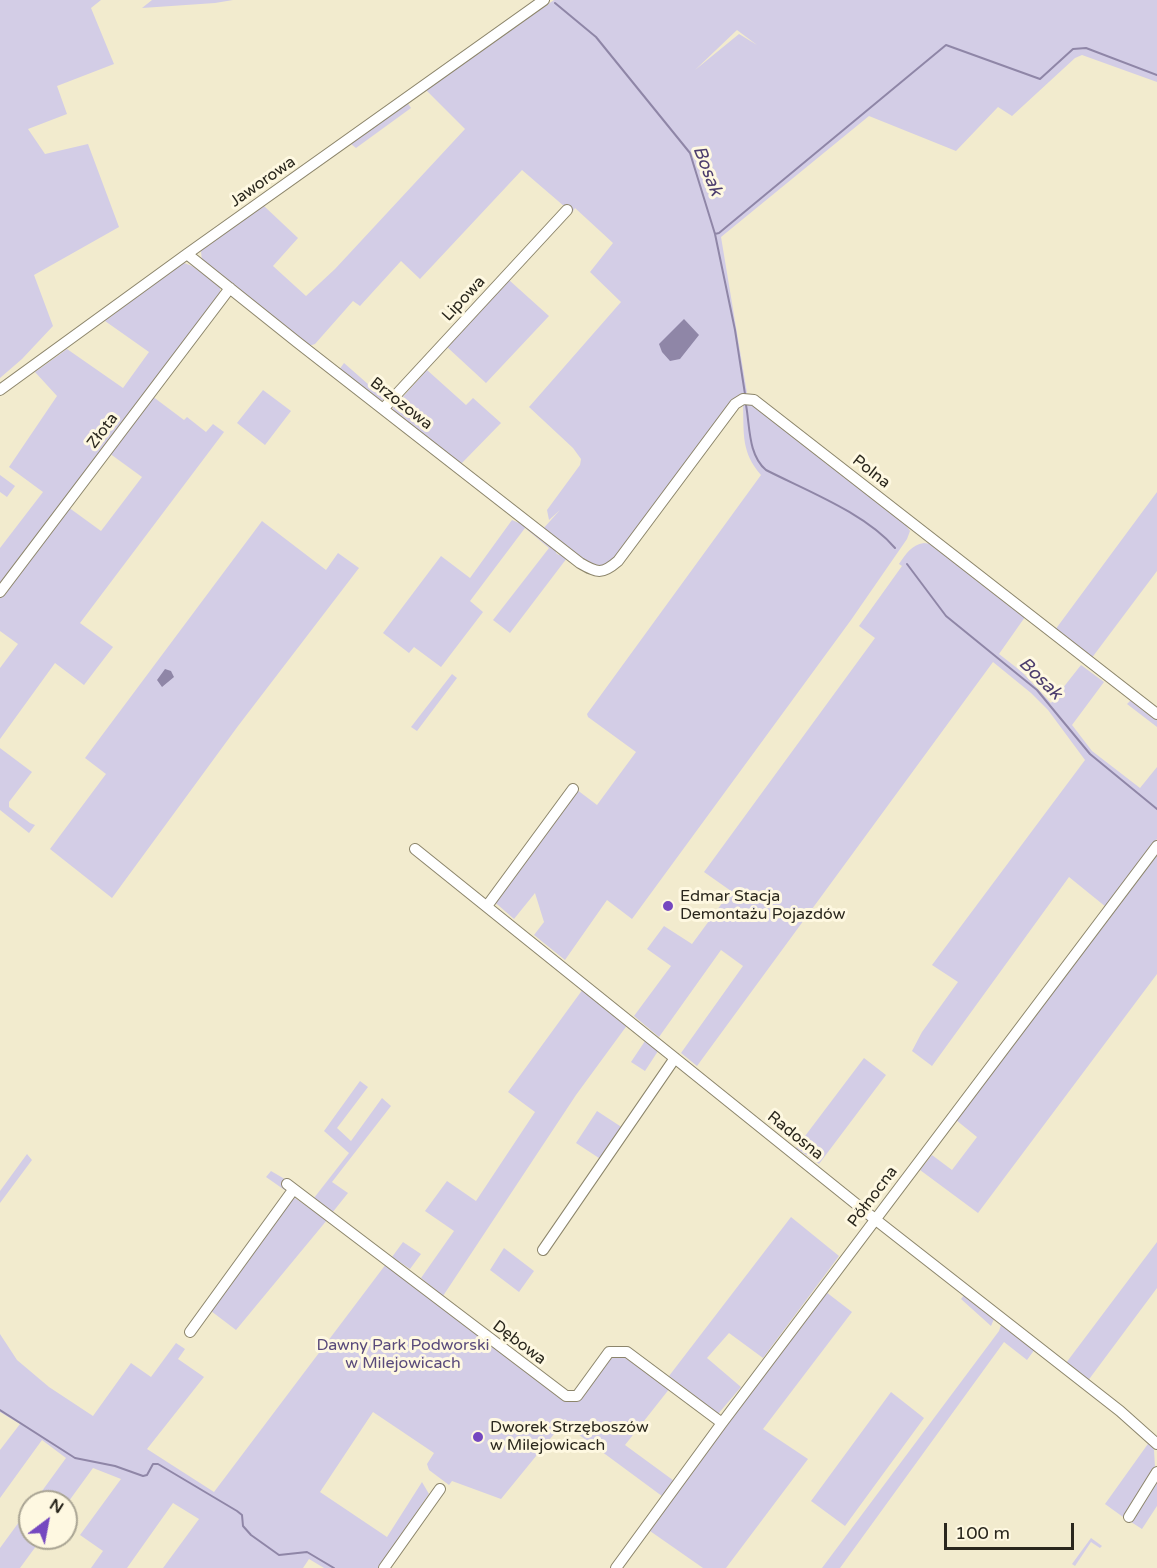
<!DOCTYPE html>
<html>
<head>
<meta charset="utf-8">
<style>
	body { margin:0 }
	#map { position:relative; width:1157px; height:1568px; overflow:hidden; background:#f2ebce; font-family:"Varela Round",sans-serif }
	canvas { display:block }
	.north { position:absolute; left:18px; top:1490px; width:60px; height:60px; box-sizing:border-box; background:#fef8e1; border:2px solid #a9a493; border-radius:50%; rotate:32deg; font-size:16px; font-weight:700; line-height:24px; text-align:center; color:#2a271d }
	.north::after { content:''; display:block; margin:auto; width:21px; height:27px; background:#7548c0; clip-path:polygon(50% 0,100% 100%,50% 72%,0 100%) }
	.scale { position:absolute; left:944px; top:1523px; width:130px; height:27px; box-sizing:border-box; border:3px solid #2a271d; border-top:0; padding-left:8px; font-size:18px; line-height:21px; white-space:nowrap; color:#2a271d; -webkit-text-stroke:4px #fef8e1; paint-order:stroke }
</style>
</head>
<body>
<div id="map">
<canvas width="1157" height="1568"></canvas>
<div class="north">N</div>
<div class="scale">100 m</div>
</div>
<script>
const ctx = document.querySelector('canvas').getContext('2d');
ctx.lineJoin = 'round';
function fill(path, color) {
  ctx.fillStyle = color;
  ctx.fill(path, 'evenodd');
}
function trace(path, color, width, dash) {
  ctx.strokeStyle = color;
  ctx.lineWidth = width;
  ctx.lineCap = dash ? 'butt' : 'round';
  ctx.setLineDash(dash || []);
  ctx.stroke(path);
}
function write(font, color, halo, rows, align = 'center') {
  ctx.font = font + ' "Varela Round",sans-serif';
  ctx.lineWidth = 6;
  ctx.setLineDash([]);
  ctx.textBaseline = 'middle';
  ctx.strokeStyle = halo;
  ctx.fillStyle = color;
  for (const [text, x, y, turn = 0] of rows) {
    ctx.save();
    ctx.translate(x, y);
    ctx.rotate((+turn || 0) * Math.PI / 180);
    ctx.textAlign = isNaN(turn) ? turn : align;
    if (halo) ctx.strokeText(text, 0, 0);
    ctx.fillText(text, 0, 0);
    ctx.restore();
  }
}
const green = new Path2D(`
	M0,0h101l-10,8 23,56 -57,22 10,28 -39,15 17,25 43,-10 31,83 -85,48 19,51 -31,33 -22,19z
	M152,0h81l-18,3 -73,5z
	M554,0h603v82l-75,-27 -7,3 -63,58 -14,-9 -42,44 -87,-35 -148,121 26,156 -8,4 -122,161 -17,9 -7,-1 -51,-36 18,-20 -11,10 -2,-10 33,-45 1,-6 -8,-11 -44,-41 92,-105 -31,-30 23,-29 -38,-35 -3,5 -50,-43 -102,109 -19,-18 -41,45 -7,-5 -38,43 -6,2 -107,-84 -1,-11 6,-6 57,-39 34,32 -25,28 33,30 29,-27 130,-140 -39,-39zM737,30l20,15 -18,-11 -44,36z
	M407,102l4,6 -55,40 -5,-4z
	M184,263l8,3 28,20v8l-68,102 32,24 3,-3 19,15 7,-8 11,8 -144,191 33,24 -29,38 -29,-22 -55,76v-71l18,-24 -18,-13v-83l43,-56 -34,-25 48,-71 -22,-24 32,-23 56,39 26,-36 -44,-31 70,-54zM109,453l33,24 -41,54 -33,-24z
	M509,280l40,36 -63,67 -39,-36z
	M344,363l41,36 -5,3 -41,-32z
	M427,370l39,35 7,-7 28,25 -41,42 -68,-56z
	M263,390l28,21 -26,34 -28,-22z
	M749,403l157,122 4,6 -3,8 -56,81 -219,299 -25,-19 -42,60 -31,-25 10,-13 -9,-29 -21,26 -24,-21 82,-112 25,19 39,-53 -48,-35 -1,-3 174,-239c-20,-23 -17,-41 -18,-71z
	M0,475l15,11 -8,11 -7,-5z
	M1157,492v79l-66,88 -36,-29z
	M512,520l7,3 3,-1 34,26v5l3,2 3,-1 5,4 -57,75 -17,-13 56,-72 -24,-20 -55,73 13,11 -42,55 -27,-20 -5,6 -26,-20 58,-77 29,22z
	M262,521l64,49 12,-17 21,15 -121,158 -126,172 -62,-49 56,-75 -21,-16z
	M924,543l7,1 94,73 -26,37 23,18 29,31 30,-38 23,17 -32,43 20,26 48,37 17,-21v72l-51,68 -37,-30 -137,189 -20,-15 10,-19 36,-50 -26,-17 153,-205 -37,-50 -17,-17 -38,-31 -296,404 -16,-13 62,-87 -22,-16 -62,87 -25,-21 37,-50 -24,-17 17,-23 28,18 39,-53 -27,-19 171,-234 -16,-12 43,-60 -3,-2c7,-10 12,-19 25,-21z
	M452,674l5,4 -40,53 -6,-4z
	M1131,700l26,20v7l-30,-23z
	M0,748l32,24 -23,30v5l21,16 5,2 -6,8 -29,-23z
	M1157,852v122l-179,239 -58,-43 12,-15 20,15 25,-33 -21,-17z
	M583,989l45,35 -52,71 -133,201 -22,-18 33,-47 -29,-20 22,-30 29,20 59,-89 -27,-20z
	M645,1041l13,10 -13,20 -14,-9z
	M864,1058l22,17 -67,89 -23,-16z
	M360,1081l8,6 -31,41 14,13 31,-43 9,8 -59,76 16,11 -16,20 -18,-15 35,-45 -25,-22z
	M597,1111l26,17 -21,32 -26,-17z
	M27,1154l5,6 -32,43v-12z
	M271,1171l17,10 -1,9 -7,9 6,-8 -20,-14z
	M295,1198l32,22 -91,110 -25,-19 79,-112z
	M791,1217l48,39 -76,102 -34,-25 -22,25 34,29 -23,27 -49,-38z
	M403,1242l18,12 -11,15 -18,-12z
	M1157,1242v46l-70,94 -21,-19z
	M504,1248l30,23 -15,21 -29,-22z
	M386,1264l186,137 41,-46 15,1 42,32 -45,57 56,41 145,-194 26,20 -89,117 45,30 -82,109h-23l-53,-37 20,-29 -107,-79 -62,76 -49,-18 -3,4 -20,-15 -2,-6 7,-11 -61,-41 -53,80 67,45 35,-55 7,12 -51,74h-54l-15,-9 -6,9h-140l36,-49 -26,-16 -46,65h-36l12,-17 -23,-16 41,-56 -28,-11 -27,37v-3h-32l32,-44 -24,-18 -42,58v-48l20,-26 -20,-12v-78l17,26 32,27 44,29 38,-53 20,14 25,-34 9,6 -7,10 26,18 -57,72 67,43z
	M965,1294l29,25 -3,7 -30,-27z
	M1002,1322l33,27 -8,11 -23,-18 -164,226h-18l177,-237z
	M891,1392l33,26 -79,108 -34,-25z
	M1150,1441l4,9 1,18 -32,49 -18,-13z
	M1157,1479v27l-15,23 -14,-9z
	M30,1507v31h12l-22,30h-20v-20z
	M1091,1538l11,8 -2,2 -9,-6 -16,24 -3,-2z`);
const water = new Path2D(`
	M684,319l15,16 -19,24 -10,2 -8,-9 -3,-8z
	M165,669l6,2 3,6 -12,10 -5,-7z`);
const stream = new Path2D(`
	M555,3l41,34 94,116 25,81 20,96 10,64
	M715,234l4,-1 227,-188 94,34 33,-30 13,-1 71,27
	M746,405c4,21 2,50 20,65 41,21 99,43 129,78
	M907,564l39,52 91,74 53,64 67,55
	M0,1410l75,48 40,8 28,10 4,-1 6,-11h5l79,47 5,4 1,11 8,9 28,20 28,-3 27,16`);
const street = new Path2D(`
	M187,254l110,88 283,221c17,10 22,12 38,-2l117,-157 8,-5 11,1 403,314
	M0,390l187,-136 357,-254
	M383,409l184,-199
	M0,592l230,-304
	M415,849l461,371 244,191 37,33
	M487,906l86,-117
	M287,1184l279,212h11l32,-44h18l95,71
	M543,1250l132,-192
	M190,1332l103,-142
	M1129,1517l28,-45
	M384,1568l56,-79
	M616,1568l106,-145 435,-577`);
const markers = [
	[668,906,6,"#7548c0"],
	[478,1437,6,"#7548c0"]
];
const streetNames = [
	["Jaworowa",263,182,-35],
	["Lipowa",464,299,-47],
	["Brzozowa",401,404,38],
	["Złota",103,431,-53],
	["Polna",871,472,38],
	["Radosna",795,1136,39],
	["Północna",873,1197,-53],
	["Dębowa",519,1343,37]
];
const poiNames = [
	["Edmar Stacja",680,897],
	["Demontażu Pojazdów",680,915],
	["Dworek Strzęboszów",490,1428],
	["w Milejowicach",490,1446]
];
const parkNames = [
	["Dawny Park Podworski",403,1346],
	["w Milejowicach",403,1364]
];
const waterNames = [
	["Bosak",707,171,69],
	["Bosak",1040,679,44]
];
fill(green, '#d3cde6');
fill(water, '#8f86a7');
trace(stream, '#8f86a7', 2);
trace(street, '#8c856b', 12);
trace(street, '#fff', 10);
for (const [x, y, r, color] of markers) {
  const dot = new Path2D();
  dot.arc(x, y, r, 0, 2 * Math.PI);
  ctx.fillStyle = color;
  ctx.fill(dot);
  trace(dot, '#fef8e1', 2);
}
write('16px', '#2a271d', '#fef8e1', streetNames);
write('16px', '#2a271d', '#fef8e1', poiNames, 'left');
write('16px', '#594a7b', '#fef8e1', parkNames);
write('italic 18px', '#4c3d6d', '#fef8e1', waterNames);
</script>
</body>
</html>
